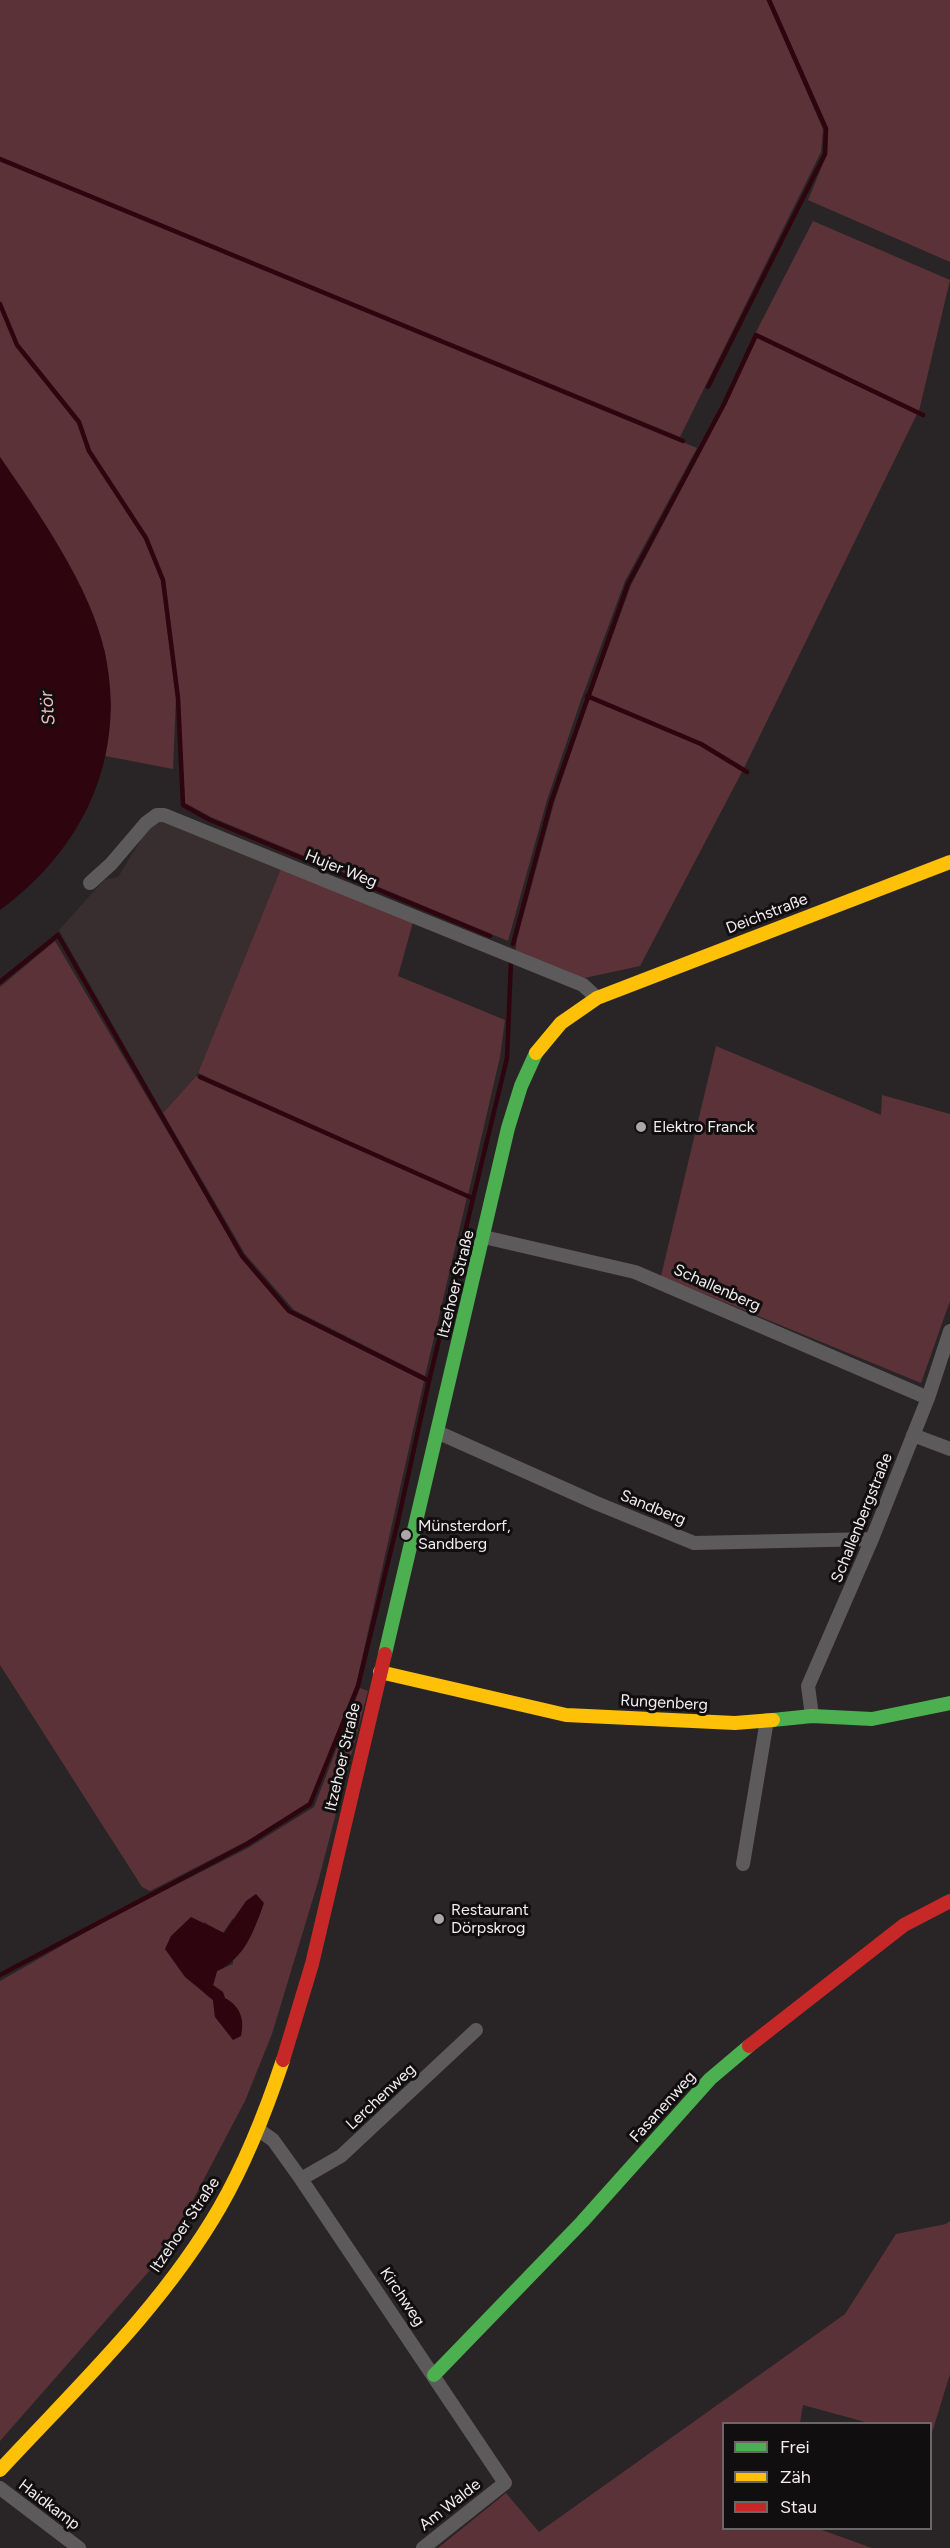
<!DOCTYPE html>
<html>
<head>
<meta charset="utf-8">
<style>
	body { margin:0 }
	#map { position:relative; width:950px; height:2548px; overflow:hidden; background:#292526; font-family:Figtree,sans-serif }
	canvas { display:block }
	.legend { position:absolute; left:722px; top:2422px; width:210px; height:108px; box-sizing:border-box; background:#110e0f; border:2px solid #6b6768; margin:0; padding:8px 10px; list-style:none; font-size:18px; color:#f1edee }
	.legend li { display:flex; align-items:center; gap:12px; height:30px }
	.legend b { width:30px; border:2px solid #6b6768 }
</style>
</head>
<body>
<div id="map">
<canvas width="950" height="2548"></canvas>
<ul class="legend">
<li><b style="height:8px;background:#4caf50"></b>Frei</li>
<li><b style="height:8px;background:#ffc107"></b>Zäh</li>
<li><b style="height:8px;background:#c62828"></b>Stau</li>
</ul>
</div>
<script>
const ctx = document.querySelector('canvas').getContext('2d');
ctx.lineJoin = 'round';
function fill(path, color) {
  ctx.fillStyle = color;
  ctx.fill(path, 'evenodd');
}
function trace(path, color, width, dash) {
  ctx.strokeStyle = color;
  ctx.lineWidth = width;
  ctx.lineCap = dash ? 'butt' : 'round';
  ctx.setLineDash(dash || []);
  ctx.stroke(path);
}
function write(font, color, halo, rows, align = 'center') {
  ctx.font = font + ' Figtree,sans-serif';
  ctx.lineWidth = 6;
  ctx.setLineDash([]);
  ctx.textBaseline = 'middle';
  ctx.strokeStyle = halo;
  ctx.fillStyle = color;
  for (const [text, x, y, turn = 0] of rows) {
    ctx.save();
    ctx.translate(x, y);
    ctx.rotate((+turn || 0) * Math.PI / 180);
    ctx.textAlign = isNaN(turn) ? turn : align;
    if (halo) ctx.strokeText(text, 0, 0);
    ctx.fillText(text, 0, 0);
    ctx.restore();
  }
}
const built = new Path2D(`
	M162,821l120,45 -84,207 -35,40 -104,-183 45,-50 14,-3 29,-47z`);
const green = new Path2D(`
	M0,0h767l56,129 -2,23 -141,285 -680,-280z
	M771,0h179v262l-142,-62 19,-46 1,-26z
	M0,160l697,288 -72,133 -44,119 -34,100 -39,141 -297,-124 -26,-14 -6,-104 -15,-119 -17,-41 -57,-88 -10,-29 -61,-77 -19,-44z
	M813,221l137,59 -31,131 -164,-77z
	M0,308l16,37 61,78 10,28 57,88 17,41 15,118 -3,71 -68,-13 6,-50 -6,-54 -37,-89 -68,-106z
	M757,338l160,76 -173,354 -43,-26 -110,-47 40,-110 94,-179z
	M589,699l111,46 43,25 -103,196 -60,13 -65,-25 2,-15 37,-136z
	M282,866l131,56 -15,54 107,44 -5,37 -32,138 -270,-122z
	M55,941l186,315 48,57 135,68 -68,304 -47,118 -62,38 -97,50 -8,-4 -142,-222v-678z
	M716,1046l165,69 1,-20 68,19v187l-29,82 -260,-107z
	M196,1076l271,121 -42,179 -131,-66 -49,-56 -82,-141z
	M360,1688l8,3 -50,191 -46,152 -27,67 -80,152 -165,188v-460l105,-60 143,-73 66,-41zM233,1918v46l-16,7 -4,15 12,12 -10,19 -2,-17 -8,-6 -1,-72 19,11z
	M950,2221v153l-19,62 -1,-12 -61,-1 -66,-18 -3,18 -76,1v104l95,1 53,19h-434l68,-55 33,39 306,-218 51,-80 50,-10z`);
const water = new Path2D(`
	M0,457c38,55 91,130 105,196 22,103 -21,196 -105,257z
	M256,1894l8,9c-10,28 -19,55 -47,68l-4,14 10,7 2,6c15,8 20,21 16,38l-8,4 -18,-23 -2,-17 -28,-23 -20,-28 6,-13 20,-19 33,16 22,-32z`);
const stream = new Path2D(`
	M0,159l683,282
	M0,304l17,41 62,77 10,29 57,87 17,42 15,118 5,107 27,15 280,116
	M708,387l117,-233 1,-25 -57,-129
	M587,696l114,48 46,28
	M513,944l38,-142 77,-218 96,-180 32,-69 167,80
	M0,982l58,-47 184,321 47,55 140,70
	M200,1077l272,121
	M0,1975l247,-131 63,-40 48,-118 40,-165 31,-140 78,-323 4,-97`);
const street = new Path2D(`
	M90,883l21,-19 35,-41 11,-8h7l419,170 14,13
	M484,1237l151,35 293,126
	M437,1432l159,71 98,40 178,-4
	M913,1435l37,14
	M812,1716l-4,-30 64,-147 56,-141 22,-67
	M743,1864l24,-144
	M259,2130l14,10 28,39 204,304 -82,65
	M301,2179l40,-23 135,-126
	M0,2488l79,60`);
const fast = new Path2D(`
	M385,1654l123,-526 13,-42 15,-33
	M773,1720l39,-4 60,3 78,-16
	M434,2375l148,-153 128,-143 39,-33`);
const slow = new Path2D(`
	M536,1053l25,-30 36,-25 353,-136
	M380,1672l186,43 169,8 38,-3
	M0,2470c77,-83 163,-164 220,-263 27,-47 46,-96 63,-147`);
const jam = new Path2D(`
	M749,2046l155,-121 46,-24
	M283,2060l29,-96 73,-310`);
const markers = [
	[641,1127,6,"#aba7a8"],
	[406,1535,6,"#aba7a8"],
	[439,1919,6,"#aba7a8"]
];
const streetNames = [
	["Hujer Weg",341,869,22],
	["Deichstraße",767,914,-21],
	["Itzehoer Straße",456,1284,-76],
	["Schallenberg",717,1288,24],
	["Sandberg",653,1508,22],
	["Schallenbergstraße",862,1518,-68],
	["Rungenberg",664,1703,3],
	["Itzehoer Straße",343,1757,-77],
	["Lerchenweg",381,2097,-43],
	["Fasanenweg",663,2107,-48],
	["Itzehoer Straße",185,2225,-56],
	["Kirchweg",402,2297,56],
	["Haidkamp",49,2505,37],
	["Am Walde",450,2505,-38]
];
const poiNames = [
	["Elektro Franck",653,1127],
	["Münsterdorf,",418,1526],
	["Sandberg",418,1544],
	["Restaurant",451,1910],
	["Dörpskrog",451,1928]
];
const waterNames = [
	["Stör",48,708,-95]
];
fill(built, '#392e2f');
fill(green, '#5b3238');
fill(water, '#2e040f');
trace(stream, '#2e040f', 4.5);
trace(street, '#5c5a5a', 14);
trace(fast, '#4caf50', 14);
trace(slow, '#ffc107', 14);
trace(jam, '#c62828', 14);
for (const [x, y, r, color] of markers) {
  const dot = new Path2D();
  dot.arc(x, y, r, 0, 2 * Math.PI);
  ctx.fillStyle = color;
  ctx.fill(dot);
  trace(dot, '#110e0f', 2);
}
write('16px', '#f1edee', '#110e0f', streetNames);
write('16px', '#f1edee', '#110e0f', poiNames, 'left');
write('italic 18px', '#f6b6bd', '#110e0f', waterNames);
</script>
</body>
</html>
